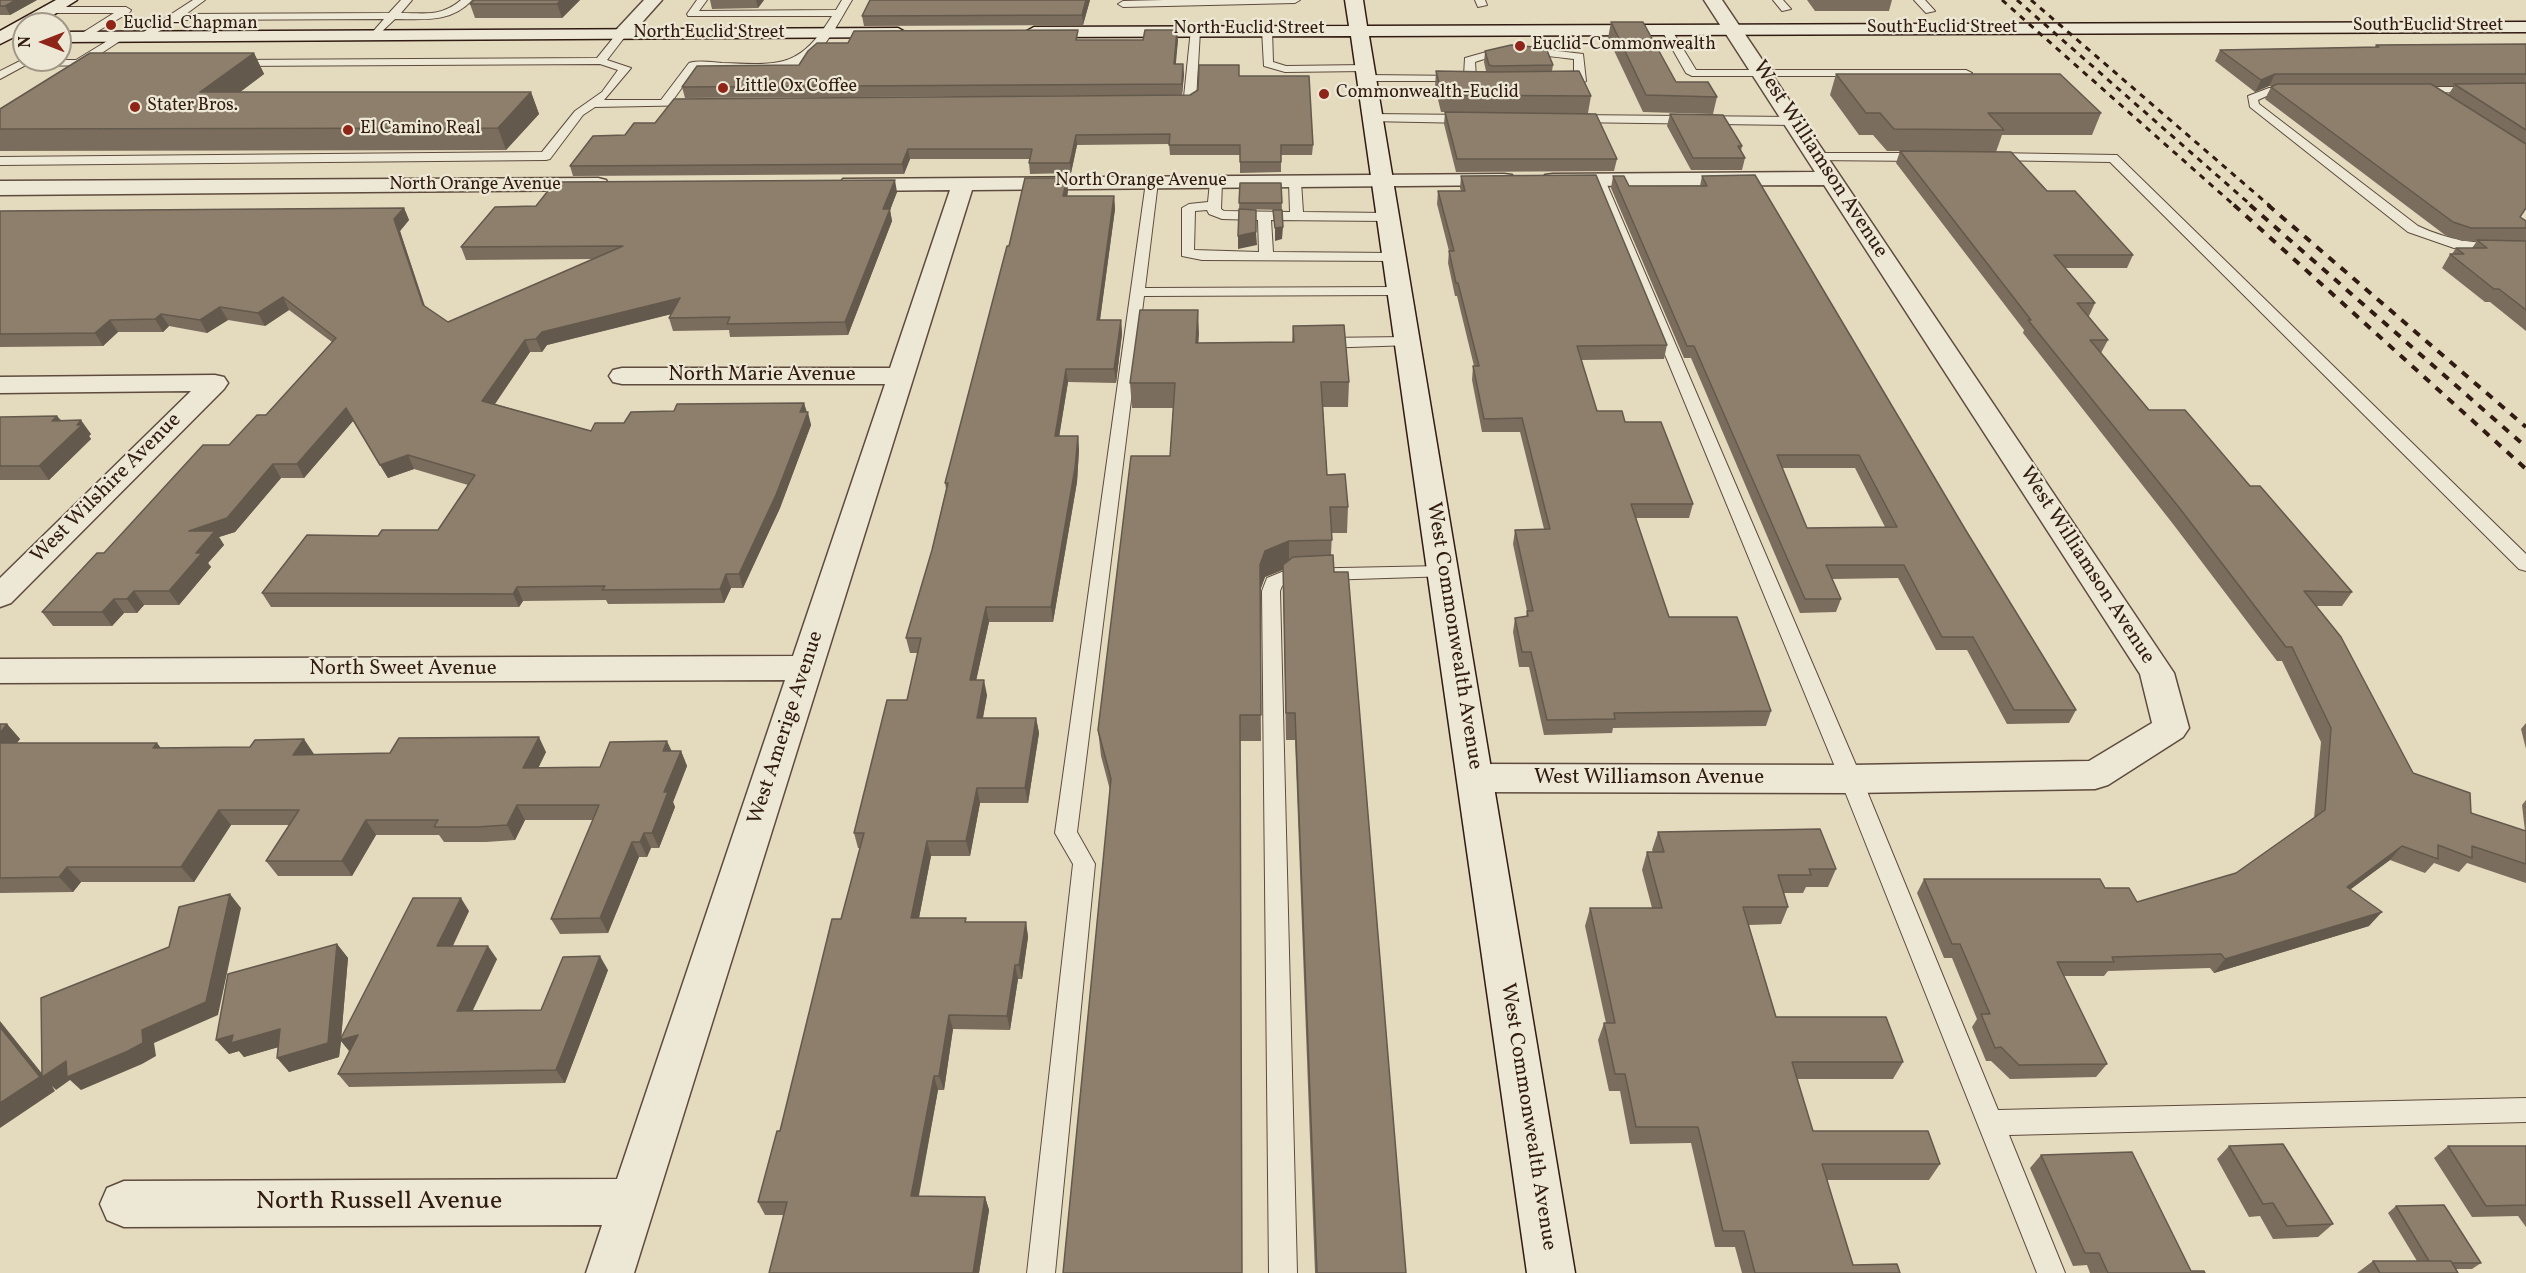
<!DOCTYPE html>
<html>
<head>
<meta charset="utf-8">
<style>
	body { margin:0 }
	#map { position:relative; width:2526px; height:1273px; overflow:hidden; background:#e4dbbf; font-family:Vollkorn,serif }
	canvas { display:block }
	.north { position:absolute; left:12px; top:12px; width:60px; height:60px; box-sizing:border-box; background:#ede8d5; border:2px solid #a29687; border-radius:50%; rotate:270deg; font-size:16px; font-weight:700; line-height:24px; text-align:center; color:#311b12 }
	.north::after { content:''; display:block; margin:auto; width:21px; height:27px; background:#8f2418; clip-path:polygon(50% 0,100% 100%,50% 72%,0 100%) }
</style>
</head>
<body>
<div id="map">
<canvas width="2526" height="1273"></canvas>
<div class="north">N</div>
</div>
<script>
const ctx = document.querySelector('canvas').getContext('2d');
ctx.lineJoin = 'round';
function trace(path, color, width, dash) {
  ctx.strokeStyle = color;
  ctx.lineWidth = width;
  ctx.lineCap = dash ? 'butt' : 'round';
  ctx.setLineDash(dash || []);
  ctx.stroke(path);
}
function fill(path, color) {
  ctx.fillStyle = color;
  ctx.fill(path, 'evenodd');
}
function write(font, color, halo, rows, align = 'center') {
  ctx.font = font + ' Vollkorn,serif';
  ctx.lineWidth = 4.5;
  ctx.setLineDash([]);
  ctx.textBaseline = 'middle';
  ctx.strokeStyle = halo;
  ctx.fillStyle = color;
  for (const [text, x, y, turn = 0] of rows) {
    ctx.save();
    ctx.translate(x, y);
    ctx.rotate((+turn || 0) * Math.PI / 180);
    ctx.textAlign = isNaN(turn) ? turn : align;
    if (halo) ctx.strokeText(text, 0, 0);
    ctx.fillText(text, 0, 0);
    ctx.restore();
  }
}
const lane = new Path2D(`
	M193,0h12l-19,14 203,-1 12,-13h11l-11,13c24,0 40,4 60,-13h11c-21,23 -48,19 -77,19l-20,19 -5,-3 14,-16 -208,1 -29,19h-8v-4z
	M697,0h10l-8,11 137,-1 6,-10h10c-13,21 -26,50 -48,63 -26,14 -79,6 -108,5l-23,32 27,1v4l-105,2 -12,8 -33,44 -4,1 -546,5v-8l542,-5 33,-41 27,-19 16,-22 -18,-6 -367,2 -6,-3 6,-3 364,-2 21,-26 4,-1 5,3 -20,26 24,8 -27,32h57l28,-37c10,-3 22,-1 33,0 58,2 77,6 110,-47h-144l-1,-2z
	M1164,0h136l-5,3 -172,4 -5,-3 5,-3z
	M1475,0h10l2,5 -9,2z
	M1773,0h10l8,9 -9,2z
	M1914,0h11l10,11 -9,2z
	M126,7l5,3 -1,2 -47,28 -4,-1v-4l35,-22h-63l-5,-3 5,-3z
	M1666,26l5,3 25,41h270l6,3 -6,3h-274l-6,-3 -25,-44z
	M1267,27l5,3 1,32 13,4 79,-1 6,3 -6,3 -80,1 -21,-6 -2,-36z
	M1191,29l9,2 -4,69 -6,3 -25,-1v-4l19,-1z
	M117,35l9,2 -35,23 15,1v4l-82,1 -24,13v-8l22,-11h54z
	M1523,47l60,7 3,27c-6,5 -22,5 -28,0l6,-3h10v-19c-34,-4 -66,-9 -99,3l1,16 -6,3 -5,-2 -5,2h-94l-6,-3 6,-3 98,1 1,-18 32,-9z
	M2414,87h112v6l-116,-1v-4z
	M2269,88l29,1v4l-27,1 -13,6 1,4 159,122c35,17 70,19 108,18v8h-44l-28,-4 -46,-16 -158,-125 -2,-11z
	M1372,114l97,1 6,4 -6,4 -101,-2v-6z
	M1573,115l220,2 6,4 -6,4 -224,-3 -2,-3z
	M1816,153h107l6,4 -6,4 -111,-1v-6z
	M1991,153l126,2 409,399v17l-7,-2 -409,-407 -123,-2v-6z
	M1599,176l6,4 257,599 136,331 528,-12v24l-517,13 56,138h-28l-197,-494 -247,-599z
	M1152,178l6,4 -13,106 254,-1 7,4 -7,4 -255,1 -67,536 18,32 -40,409h-28l46,-409 -18,-31 91,-651z
	M1216,178l6,4 -1,27 3,2 66,1 -1,-30 6,-4 6,4 2,30 85,1 7,4 -7,4 -117,-1 2,32 121,1 7,4 -7,4 -192,-1 -20,-4v-48l7,-4 19,-2 2,-20zM1207,210l2,4 13,5 36,1 1,32 -65,-2 1,-39z
	M1407,337l8,5 -3,3 -92,3 -8,-5 8,-5z
	M1443,566l9,6 -2,4 -158,5 -10,5 -2,5 17,682h-28l-7,-682 5,-13 22,-9z`);
const street = new Path2D(`
	M644,0h18l-34,38h-12l-3,-4 3,-4z
	M1704,0h18l452,673 15,55 -6,9 -75,48 -13,4 -244,4 -376,-1 -13,-4 -5,-10 5,-10 13,-4 376,1 238,-4 63,-38 -12,-49 -316,-489 -271,1 -8,-1 -3,-5 3,-5 8,-1 262,-2z
	M1504,174l8,1 3,5 -3,5 -540,5 -338,1083h-48l16,-48 -478,2 -17,-7 -7,-16 7,-16 17,-7 493,-2 168,-499 -785,3v-24l793,-3 92,-272h-263l-9,-2 -4,-6 4,-6 9,-2h268l60,-178 -99,1 -8,-2 -3,-5 3,-5z
	M598,178l8,2 3,5 -3,5 -606,5v-14z
	M215,375l9,2 4,6 -4,6 -213,214 -11,4v-29l191,-187 -191,2v-16z`);
const secondary = new Path2D(`
	M56,0h21l-38,24h-15v8l-24,12v-13z
	M1345,0h18l4,26 1159,-4v10l-1157,4 206,1237h-48l-176,-1237 -317,1 -9,-5 9,-5 315,-1z
	M898,28l9,5 -3,4 -844,5v-10z`);
const railFar1 = new Path2D(`
	M2002,0l233,206
	M2017,0l235,206
	M2031,0l239,206`);
const rail = new Path2D(`
	M2234,205l292,264
	M2250,205l276,242
	M2268,205l258,222`);
const wall = new Path2D(`
	M0,0h37l-27,15h-10z
	M580,0l-18,18h-87l-5,-14z
	M710,0h54l-6,8 -46,1z
	M870,0h220l-7,25 -219,1 -2,-10z
	M1807,0h85l-3,11h-74z
	M1611,22l65,60 41,15 -4,17 -70,-2 -35,-74z
	M1079,40h99l-3,24 9,10 -2,21 -497,3 -3,-11 117,-22z
	M2526,44v165l-6,8 6,4v110l-36,-29h-5l-43,-34 8,-14h2l4,-6h16l5,-7h-15l-17,-6 -180,-136 6,-12 3,-1h-5l-14,6 -40,-31 5,-11 155,-3 1,-2zM2433,86h21l-6,9z
	M1485,51l68,14 -1,6 39,25 -3,17 29,46 -3,12 -158,1 -12,-48 1,-12h-4l-6,-25 1,-16h50l-2,-9z
	M254,53l10,21 -24,18h291l8,22 -33,36 -506,1v-42z
	M1836,74l265,39 -9,22h-90l-6,17 137,103 -6,13h-62l30,35 -6,13h-1l20,24 -7,13 48,57 101,76 102,106 -10,14h-27l98,167 58,40 54,18 -3,-26 4,-5v83l-59,-20 -8,9 -25,-9 -9,10 -35,-13 -40,29 19,37 -155,47 -4,-5 -102,3 -4,5h-40l43,88 -11,13 -86,2 -19,-18h-5l-14,-34 5,-8 -25,-61h-8l-27,-65 7,-14 181,9 32,14 99,-29 78,-55 7,-76 -39,-81h-5l-104,-137 -150,-191 1,-3 -128,-167 4,-12h-13l-14,-16h-14l-29,-40z
	M1239,76l74,69 -1,10h-31v17l-41,1v-18h-70l-1,-11 -92,1 -6,28 -41,1 -1,-11 1,-4h-120l-6,15 -331,2 -3,-10 55,-31 30,-12 535,-28z
	M1670,114l72,32 -1,5 4,7 -3,12h-51l-24,-44z
	M1461,176l206,169 -3,14 -83,1 16,51 28,11 68,82 -4,14h-53l33,99 102,94 -5,15 -153,2 -1,5 -68,2 -15,-68h-10l-6,-35 2,-14 11,-1 1,-6 -14,-67 2,-14 29,-1 -24,-97h-38l-10,-52 1,-14h1l-17,-70h-2l-7,-33 1,-12 -12,-47 1,-13h23l-1,-3z
	M1613,176l16,10h71l2,-10 263,353 111,181 -7,13 -62,1 -40,-74h-31l-38,-72 -66,1 9,20 -5,13 -36,1 -109,-255h-7l-73,-170zM1782,468h73l30,59 -78,1z
	M1240,183h41l1,27 -43,-1z
	M1068,191l-1,5h47l1,13 -15,111h21l1,14 -6,49 -48,-1 -9,54h19l1,14 -2,32 -24,140h-64l-13,58 11,15 -4,23h53l3,15 -11,70h-48l-10,53h-39l-12,62 48,4h59l2,15 -6,42h-4l-8,51 -57,-1 -9,61h-6l-19,106 66,1 4,13 -10,63h-210l15,-58h-19l-7,-13 22,-71 61,-212 19,-71h-2l-4,-15 53,-133 11,-47h-8l-4,-15 26,-88 14,-61 -1,-6 64,-237z
	M897,192l-7,18 2,11 -44,114 -118,2 -1,-7 -56,1 -4,-13 2,-4 -124,31 -5,7h-12l-35,52 96,27 83,-20 130,-8 7,22 -31,83 -37,80h-12l-7,15 -116,1 -2,-4 -83,1 -4,6h-248l-9,-14 116,-57 60,-6 30,-45 -54,-16 -26,9 -35,-57 -49,57h-23l-46,54 -16,5 5,8 -16,18 3,4 -32,38h-35l-7,8h-13l-12,13h-59l-11,-14 62,-59 125,-108 37,-30 66,-73 -43,-32 -24,16 -37,-6 -21,13 -38,-7 -6,6h-45l-15,14 -103,1v-136l404,-3 5,12 -9,11 25,75 23,16 146,-63 -128,1 -5,-13 75,-41z
	M1198,310v33l94,-1 1,-16 56,56 -1,25h-25l4,68 21,32 -1,26h-15l-1,22 3,17 72,701h-91l-20,-533h-9l-3,-170 -18,7 -5,13 1,151h-21l2,532h-179l47,-483 -9,-34 -3,-26 72,-274 3,-48h-41l-2,-25z
	M57,416l4,4 30,14 -2,2 2,3 -42,41h-49v-63z
	M2526,723v26l-5,-20z
	M0,724h7l13,15 -3,4 297,11 232,-2 -8,16 62,-1 71,-16h10l6,15 -14,36 2,5 -16,41h-8l-4,9h-8l-31,76 -48,1 -9,-15 42,-99h-68l-10,20 -29,2h-42l-5,-7h-63l-24,41h-74l-12,-15 24,-36h-59l-37,57h-113l-8,10 -73,1z
	M1658,832l178,37 -8,18h-22l-3,6h-19l4,14 -7,17 -32,1 27,92 127,45 -10,17h-96l16,52 127,33 -11,16h-102l26,85 47,8h-158l-7,-26h-20l-24,-104 -61,1 -10,-53h-11l-11,-51 6,-17h2l-21,-97 5,-18h62l-10,-38 5,-18h6l-1,-2z
	M469,911l-16,35 44,13 -24,51h68l67,-40 -43,113 -216,4 -11,-13 11,-23 -8,-10 -2,16 -50,15 -11,-25 -34,10 -5,-6 -10,3 108,-110 11,14 -7,80z
	M2229,1146l104,78 -15,13 -45,2 -13,-23 -11,1 -32,-58z
	M2448,1146h78v81l-8,-11 -46,1 -38,-59z
	M2041,1155l150,116 14,2h-115l-3,-8 -14,1 -43,-98z
	M2396,1206l85,57 -9,6h-16l2,4h-101l16,-12h44l-29,-48z`);
const shadedWall = new Path2D(`
	M16,0h21l-27,15 -5,-9z
	M561,0h19l-18,18 -5,-14z
	M756,0h8l-6,8z
	M1086,0h4l-7,25 -1,-10z
	M1177,30l1,10 -3,34 -1,-10z
	M254,53l10,21 -53,40 -11,-22z
	M1183,64l1,10 -2,21v-11z
	M2275,74l-6,12 -14,6 6,-12z
	M531,92l8,22 -33,36 -8,-22z
	M1076,135l1,10 -6,28 -1,-10z
	M908,149l2,10 -6,15 -2,-10z
	M1067,178l1,13 -3,18 -2,-13z
	M895,180l2,12 -7,18 2,11 -44,114 -3,-13 38,-113z
	M1114,196l1,13 -17,125 -1,-14z
	M404,208l5,12 -9,11 28,86 -5,-12 -29,-86z
	M1283,227l-1,12 -7,2v-13z
	M1256,232l1,13 -19,4v-13z
	M283,297l6,13 -24,16 -7,-13z
	M680,298l4,13 -137,34 -5,7 -6,-13 6,-7z
	M220,307l8,13 -21,13 -7,-13z
	M1198,310l1,24 -2,33 -1,-24z
	M161,314l8,12 -6,6 -8,-13z
	M110,320l8,12 -15,14 -8,-13z
	M1121,320l1,14 -6,49 -2,-14z
	M525,340l5,12 -42,62 -6,-13z
	M1066,369l2,13 -11,68 -2,-14z
	M804,403l3,11 1,-2 3,13 -31,83 -37,80 -4,-14z
	M346,408l7,13 -49,57 -7,-14z
	M57,416l10,14 -15,-9z
	M81,420l10,14 -2,2 2,3 -42,41 -10,-14z
	M1078,436l1,14 -2,32 -24,140 -2,-15z
	M408,455l6,14 -26,9 -8,-13z
	M273,464l8,14 -46,54 -16,5 5,8 -16,18 3,4 -32,38 -10,-14 27,-38 -7,-22z
	M1289,541v26l-24,10 -5,14v-26l5,-14z
	M726,574l5,14 -7,15 -4,-14z
	M517,587l6,14 -4,6 -6,-13z
	M134,591l10,14 -7,8 -10,-14z
	M114,599l10,14 -12,13 -10,-14z
	M986,607l3,15 -16,73 -3,-15z
	M984,680l3,15 -7,38 -3,-15z
	M1036,718l3,15 -11,70 -3,-15z
	M7,724l13,15 -16,19 -4,-4v-21z
	M539,737l7,15 -15,31 -8,-15z
	M304,739l10,15 -21,1z
	M667,741l7,15 -11,-5z
	M157,743l12,15 -16,-10z
	M681,751l6,15 -14,36 2,5 -16,41 -7,-15 12,-41z
	M977,788l3,15 -10,53 -4,-15z
	M517,805l8,15 -10,20 -8,-15z
	M219,810l12,15 -37,57 -13,-15z
	M366,820l10,15 -24,41 -10,-15z
	M644,833l7,15 -4,9 -7,-15z
	M927,841l4,15 -15,77 -5,-15z
	M632,842l7,15 -31,76 -8,-15z
	M2402,846l-12,14 -55,41 12,-14z
	M67,867l14,15 -8,10 -14,-15z
	M230,894l11,14 -23,107 -64,28 2,13 -14,8 -61,26 -11,-10 -14,10 -4,-4 3,5 -55,37v-107l44,55 22,-15 76,-31z
	M461,898l8,13 -23,48 -9,-13z
	M2382,912l-13,14 -155,47 11,-14z
	M1026,922l2,15 -6,42 -3,-14z
	M337,944l11,14 -7,82 17,-5 -7,18 -10,-12 -2,16 -50,15 -12,-14z
	M488,946l9,13 -31,65 -9,-13z
	M600,956l8,14 -43,113 -9,-13z
	M1015,965l3,14 -8,51 -3,-14z
	M949,1015l4,14 -9,61 -5,-14z
	M280,1029l13,14 -49,14 -5,-6 -10,3 -13,-14 17,-5z
	M934,1076l4,14 -22,119 -5,-13z
	M985,1197l4,13 -10,63h-6z`);
const building = new Path2D(`
	M0,0h16l-11,6h-5z
	M474,0h87l-4,4h-87z
	M870,0h216l-4,15 -220,1z
	M1611,22h32l33,60h32l9,15 -71,-2z
	M1078,30l-2,10h67l2,-10h32l-3,34h9l-1,20 -500,3 15,-21 102,-1 9,-14 9,-8h31l6,-12z
	M2526,44v30h-251l-14,6 -41,-30 159,-3 -3,-2z
	M1511,45l35,3 7,17 -60,1 -4,-1 -4,-14z
	M90,53h164l-54,39h331l-33,36 -498,1v-20z
	M1199,65h40v11h70l4,69h-32v17h-41v-17h-71l1,-11 -94,1 -6,28h-41l3,-14h-124l-6,15 -332,2 23,-30 32,-1 9,-12h21l19,-24 516,-4 8,-5z
	M1436,71l58,1 85,-1 12,25 -149,-1z
	M1836,74h224l41,39h-113l16,17 -110,-1 -14,-16h-14z
	M2526,83v47l-72,-46z
	M2277,84h154l95,60v64l-6,9 6,4v7h-55l-18,-6 -182,-135z
	M1445,112l151,2 21,45h-160z
	M1670,114l53,1 19,31h-4l7,12h-52z
	M1900,151l111,1 36,39h28l58,64h-79l41,48h-18l31,37h-18l59,70h36l65,76h10l92,106 -48,-1 37,46 72,136 57,20 1,20 55,18v33l-54,-18v12l-34,-13v14l-36,-13 -55,41 35,25 -157,47 -4,-5 -109,3 2,5h-57l50,102 -88,1 -18,-18 -6,1 -14,-34h9l-30,-70h-8l-28,-65h176l5,9h24l8,14 99,-29 89,-63 6,-82 -39,-81h-6l-105,-137 -153,-190h3z
	M1596,175l71,170 -90,1 20,65h25l3,11h36l32,82h-62l38,113h68l34,94 -157,2 1,6 -68,1 -16,-68h-9l-7,-34 13,-2 -1,-5h6l-18,-81 35,-1 -28,-111 -38,1 -11,-53h6l-21,-83h-2l-7,-32h5l-16,-60h27l-4,-15z
	M1755,175l210,354 111,181h-62l-41,-73h-31l-38,-72h-78l15,34h-36l-111,-253h-7l-74,-170h11l5,10h78l-5,-10zM1777,455h82l38,72 -90,1z
	M1025,178h42l-4,18h51l-17,124h24l-7,49h-48l-11,67h23l-3,32 -24,139h-65l-16,73h14l-7,38h59l-11,70h-48l-11,53h-39l-16,77h55l-1,4h61l-7,43h-4l-8,51 -58,-1 -10,61h-5l-23,120 74,1 -12,76h-204l18,-71h-29l19,-71h3l52,-212h9l23,-86h-10l33,-133h20l14,-62h-15l26,-88 16,-67h-3l62,-237h2z
	M895,180l-12,29h7l-45,113 -118,2 3,-7 -61,1 11,-20 -138,34 -6,7 -11,1 -43,61 109,30 4,-8h29l7,-11 43,-1 3,-7 127,-1 -4,9h8l-32,83 -37,79h-13l-6,15 -118,1 3,-4 -88,1 -4,7 -251,-1 45,-58 71,1 4,-6h56l37,-55 -67,-20 -28,10 -34,-57 -49,56h-24l-46,54 -38,13h26l-19,22h6l-33,38h-35l-7,8h-13l-12,13h-60l55,-59h7l99,-108h26l28,-30h9l70,-77 -53,-41 -25,16 -38,-6 -20,13 -39,-6 -6,5 -45,1 -15,13 -95,1v-123l404,-3 -10,11 29,86 25,17 175,-76 -162,1 34,-40 41,-1 19,-24z
	M1240,183h41l1,20h-43z
	M1239,209l17,1v22l-18,4z
	M1273,210h9l1,17 -8,1z
	M2477,240l49,1v69l-27,-21h-5l-44,-35h14l-8,-6h31z
	M1140,310h58l-2,33 98,-1 -1,-16 51,-1 5,57h-28l6,93 18,-1 3,33h-18l2,33 -43,1 -24,10 -5,14 1,150h-21l2,558h-179l48,-494 -13,-49 33,-274h39l5,-73h-45z
	M57,416l-5,5 29,-1 -4,5h5l-43,41h-39v-49z
	M1333,555l1,17h14l58,701h-89l-22,-560h-9l-3,-148 10,-8z
	M0,724h7l-7,9z
	M539,737l-16,31 77,-1 10,-25 57,-1 -4,10h18l-17,41h4l-16,41h-8l-4,9h-8l-32,76 -49,1 48,-114h-82l-10,20 -30,2h-43l4,-7h-72l-24,41h-76l33,-51h-80l-38,57h-114l-8,10 -59,1v-135h157l-4,5 97,-1 5,-7 49,-1 -11,16 97,-2 9,-15z
	M1820,829l16,40h-27l2,6h-33l10,32h-45l33,110h110l17,45h-111l21,69h115l12,33h-118l31,101 44,-1 3,9h-145l-11,-42h-21l-25,-104h-62l-11,-53h-10l-11,-51h11l-25,-115h72l-15,-56h17l-6,-20z
	M230,894l-24,108 -64,28 1,13 -15,8 -61,26 -1,-16 -24,16 -1,-79 128,-51 10,-40z
	M413,898h48l-24,48h51l-31,65 84,-1 22,-53 37,-1 -44,114 -218,4 20,-39 -18,5z
	M337,944l-9,99 -51,15 3,-29 -49,14 2,-8 -17,5 12,-66z
	M0,1027l40,50 -40,26z
	M2283,1144l50,80 -46,2 -14,-23 -10,1 -34,-58z
	M2448,1146h78v59l-40,1z
	M2132,1152l59,119h13l1,2h-97l-9,-20h-14l-44,-98z
	M2444,1205l37,58h-29l-1,-2h-22l-33,-55z
	M2373,1261h78l7,12h-78z`);
const markers = [
	[111,25,6,"#8f2418"],
	[1520,46,6,"#8f2418"],
	[723,88,6,"#8f2418"],
	[1324,94,6,"#8f2418"],
	[135,107,6,"#8f2418"],
	[348,130,6,"#8f2418"]
];
const farPoinames = [
	["Euclid-Chapman",123,25],
	["Euclid-Commonwealth",1532,46],
	["Little Ox Coffee",735,88],
	["Commonwealth-Euclid",1336,94],
	["Stater Bros.",147,107],
	["El Camino Real",360,130]
];
const farStreetnames = [
	["South Euclid Street",2428,27],
	["South Euclid Street",1942,29],
	["North Euclid Street",1249,30],
	["North Euclid Street",709,34],
	["North Orange Avenue",1141,182],
	["North Orange Avenue",475,186]
];
const streetNames = [
	["West Williamson Avenue",1819,160,57],
	["North Marie Avenue",762,376],
	["West Wilshire Avenue",107,489,-45],
	["West Williamson Avenue",2086,566,57],
	["West Commonwealth Avenue",1453,636,81],
	["North Sweet Avenue",403,670],
	["West Amerige Avenue",787,728,-72],
	["West Williamson Avenue",1649,779],
	["West Commonwealth Avenue",1527,1117,81]
];
const nearStreetnames = [
	["North Russell Avenue",379,1203]
];
trace(lane, '#5e4b3d', 2);
trace(street, '#5e4b3d', 3);
trace(secondary, '#311b12', 3);
fill(lane, '#ede8d5');
fill(street, '#ede8d5');
fill(secondary, '#ede8d5');
trace(railFar1, '#311b12', 3, [6, 6]);
trace(rail, '#311b12', 4, [8, 8]);
fill(wall, '#7a6d5d');
fill(shadedWall, '#63594c');
fill(building, '#8e7f6c');
trace(building, '#63594c', 1.5);
for (const [x, y, r, color] of markers) {
  const dot = new Path2D();
  dot.arc(x, y, r, 0, 2 * Math.PI);
  ctx.fillStyle = color;
  ctx.fill(dot);
  trace(dot, '#ede8d5', 2);
}
write('18px', '#311b12', '#ede8d5', farPoinames, 'left');
write('18px', '#311b12', '#ede8d5', farStreetnames);
write('21px', '#311b12', '#ede8d5', streetNames);
write('26px', '#311b12', '#ede8d5', nearStreetnames);
</script>
</body>
</html>
